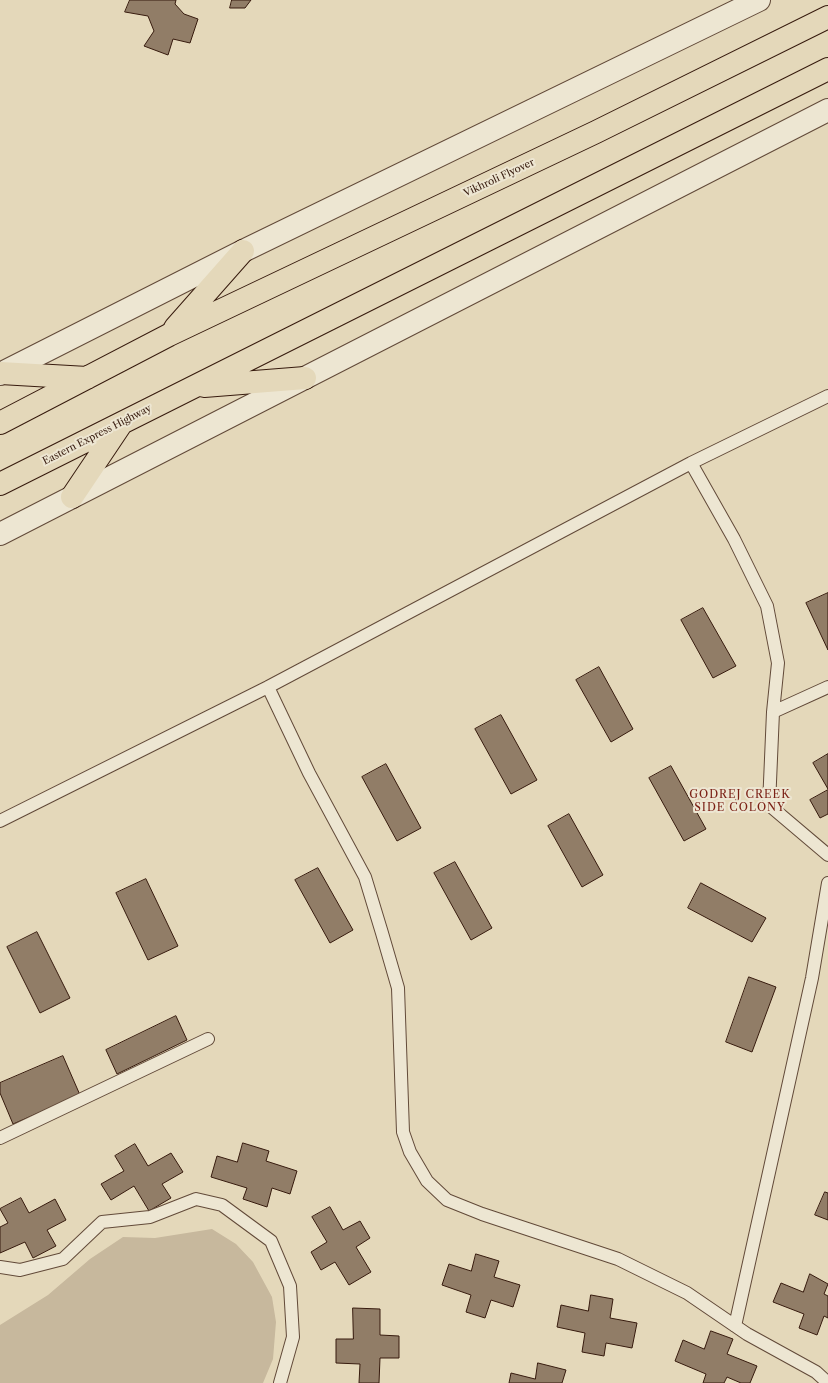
<!DOCTYPE html>
<html>
<head>
<meta charset="utf-8">
<style>
	body { margin:0 }
	canvas { display:block; background:#e4d8ba }
</style>
</head>
<body>
<canvas width="828" height="1383"></canvas>
<script>
const ctx = document.querySelector('canvas').getContext('2d');
ctx.lineJoin = 'round';
function fill(path, color) {
  ctx.fillStyle = color;
  ctx.fill(path, 'evenodd');
}
function trace(path, color, width, dash) {
  ctx.strokeStyle = color;
  ctx.lineWidth = width;
  ctx.lineCap = dash ? 'butt' : 'round';
  ctx.setLineDash(dash || []);
  ctx.stroke(path);
}
function write(font, color, halo, rows, align = 'center') {
  ctx.font = font + ' "Libre Caslon Text",serif';
  ctx.lineWidth = 4;
  ctx.setLineDash([]);
  ctx.textBaseline = 'middle';
  ctx.strokeStyle = halo;
  ctx.fillStyle = color;
  for (const [text, x, y, turn = 0] of rows) {
    ctx.save();
    ctx.translate(x, y);
    ctx.rotate((+turn || 0) * Math.PI / 180);
    ctx.textAlign = isNaN(turn) ? turn : align;
    if (halo) ctx.strokeText(text, 0, 0);
    ctx.fillText(text, 0, 0);
    ctx.restore();
  }
}
const green = new Path2D(`
	M212,1229l24,15 17,18 19,35 4,25 -3,37 -10,24h-263v-58l48,-30 42,-36 33,-22 32,1z`);
const building = new Path2D(`
	M130,0h46l-1,4 9,10 14,5 -8,24 -17,-4 -5,16 -24,-9 10,-15 -6,-15 -23,-4z
	M232,0h19l-6,8h-15z
	M828,593v57l-22,-47z
	M703,608l33,58 -23,12 -32,-58z
	M599,667l34,62 -22,13 -35,-62z
	M501,715l36,65 -26,14 -36,-65z
	M828,754v35l-15,-26z
	M386,764l35,64 -24,13 -35,-64z
	M671,766l35,63 -22,12 -35,-63z
	M828,790v24l-8,4 -10,-18z
	M569,814l34,61 -21,12 -34,-61z
	M455,862l37,66 -21,12 -37,-67z
	M318,868l35,62 -23,13 -35,-63z
	M146,879l32,67 -30,14 -32,-67z
	M701,883l65,35 -14,24 -64,-34z
	M37,932l33,66 -30,15 -33,-66z
	M749,977l27,10 -24,65 -26,-10z
	M176,1016l11,24 -70,34 -11,-24z
	M63,1056l17,39 -67,29 -13,-31v-10z
	M243,1143l26,8 -3,10 31,10 -7,23 -18,-6 -5,19 -24,-8 4,-11 -36,-11 6,-21 20,6z
	M135,1144l13,22 23,-13 12,19 -21,12 9,14 -22,13 -15,-25 -23,14 -10,-16 23,-13 -9,-15z
	M825,1192l3,1v27l-13,-5z
	M21,1198l8,15 26,-14 11,21 -19,10 9,16 -23,12 -8,-16 -25,11v-26l8,-4 -8,-14z
	M330,1207l13,23 17,-9 10,17 -14,9 15,25 -22,13 -14,-23 -14,8 -10,-18 16,-10 -15,-25z
	M476,1254l23,7 -5,16 26,8 -7,22 -22,-7 -6,18 -19,-6 5,-17 -29,-10 7,-21 22,7z
	M810,1274l18,10 -4,10 4,2v22l-4,-2 -7,19 -18,-7 5,-14 -31,-12 8,-19 22,9z
	M591,1295l22,4 -3,19 27,5 -5,25 -26,-5 -2,13 -22,-4 3,-19 -28,-6 4,-22 27,6z
	M353,1308l27,1v26l19,1v22h-19l-1,25h-20l1,-19 -24,-1v-24h17z
	M711,1331l22,8 -6,15 30,12 -7,17h-9l-14,-6 -3,6h-21l3,-9 -31,-13 8,-21 21,9z
	M538,1363l28,7 -4,13h-53l2,-10 24,6z`);
const service = new Path2D(`
	M691,463l43,76 33,67 11,57 -5,49 -4,93 59,50
	M268,687l41,86 56,104 17,56 16,55 5,144 7,20 17,29 20,19 35,14 136,45 69,34 60,41 69,38 12,11
	M773,712l55,-25
	M0,821l268,-134 423,-224 137,-67
	M0,1138l208,-99
	M0,1267l20,3 43,-11 39,-37 48,-5 46,-18 26,6 49,36 19,45 3,51 -13,46
	M735,1326l77,-348 16,-95`);
const tertiary = new Path2D(`
	M0,374l243,-123 516,-251
	M0,534l828,-424`);
const trunk = new Path2D(`
	M175,328l68,-77
	M0,373l87,5
	M204,386l101,-8
	M0,423l169,-88 427,-203 232,-115
	M0,484l828,-415
	M72,497l49,-73`);
const streetNames = [
	["Vikhroli Flyover",499,178,-25],
	["Eastern Express Highway",97,435,-27]
];
const neighbourhoodNames = [
	["GODREJ CREEK",740,795],
	["SIDE COLONY",740,808]
];
fill(green, '#c7b89d');
fill(building, '#917d67');
trace(building, '#371b0e', 1);
trace(service, '#624a39', 14);
trace(tertiary, '#624a39', 24);
trace(trunk, '#371b0e', 24);
trace(service, '#ede6d2', 12);
trace(tertiary, '#ede6d2', 22);
trace(trunk, '#e4d8ba', 22);
write('10px', '#371b0e', '#ede6d2', streetNames);
ctx.letterSpacing = '1px';
write('11px', '#7a1f14', '#ede6d2', neighbourhoodNames);
ctx.letterSpacing = '0px';
</script>
</body>
</html>
